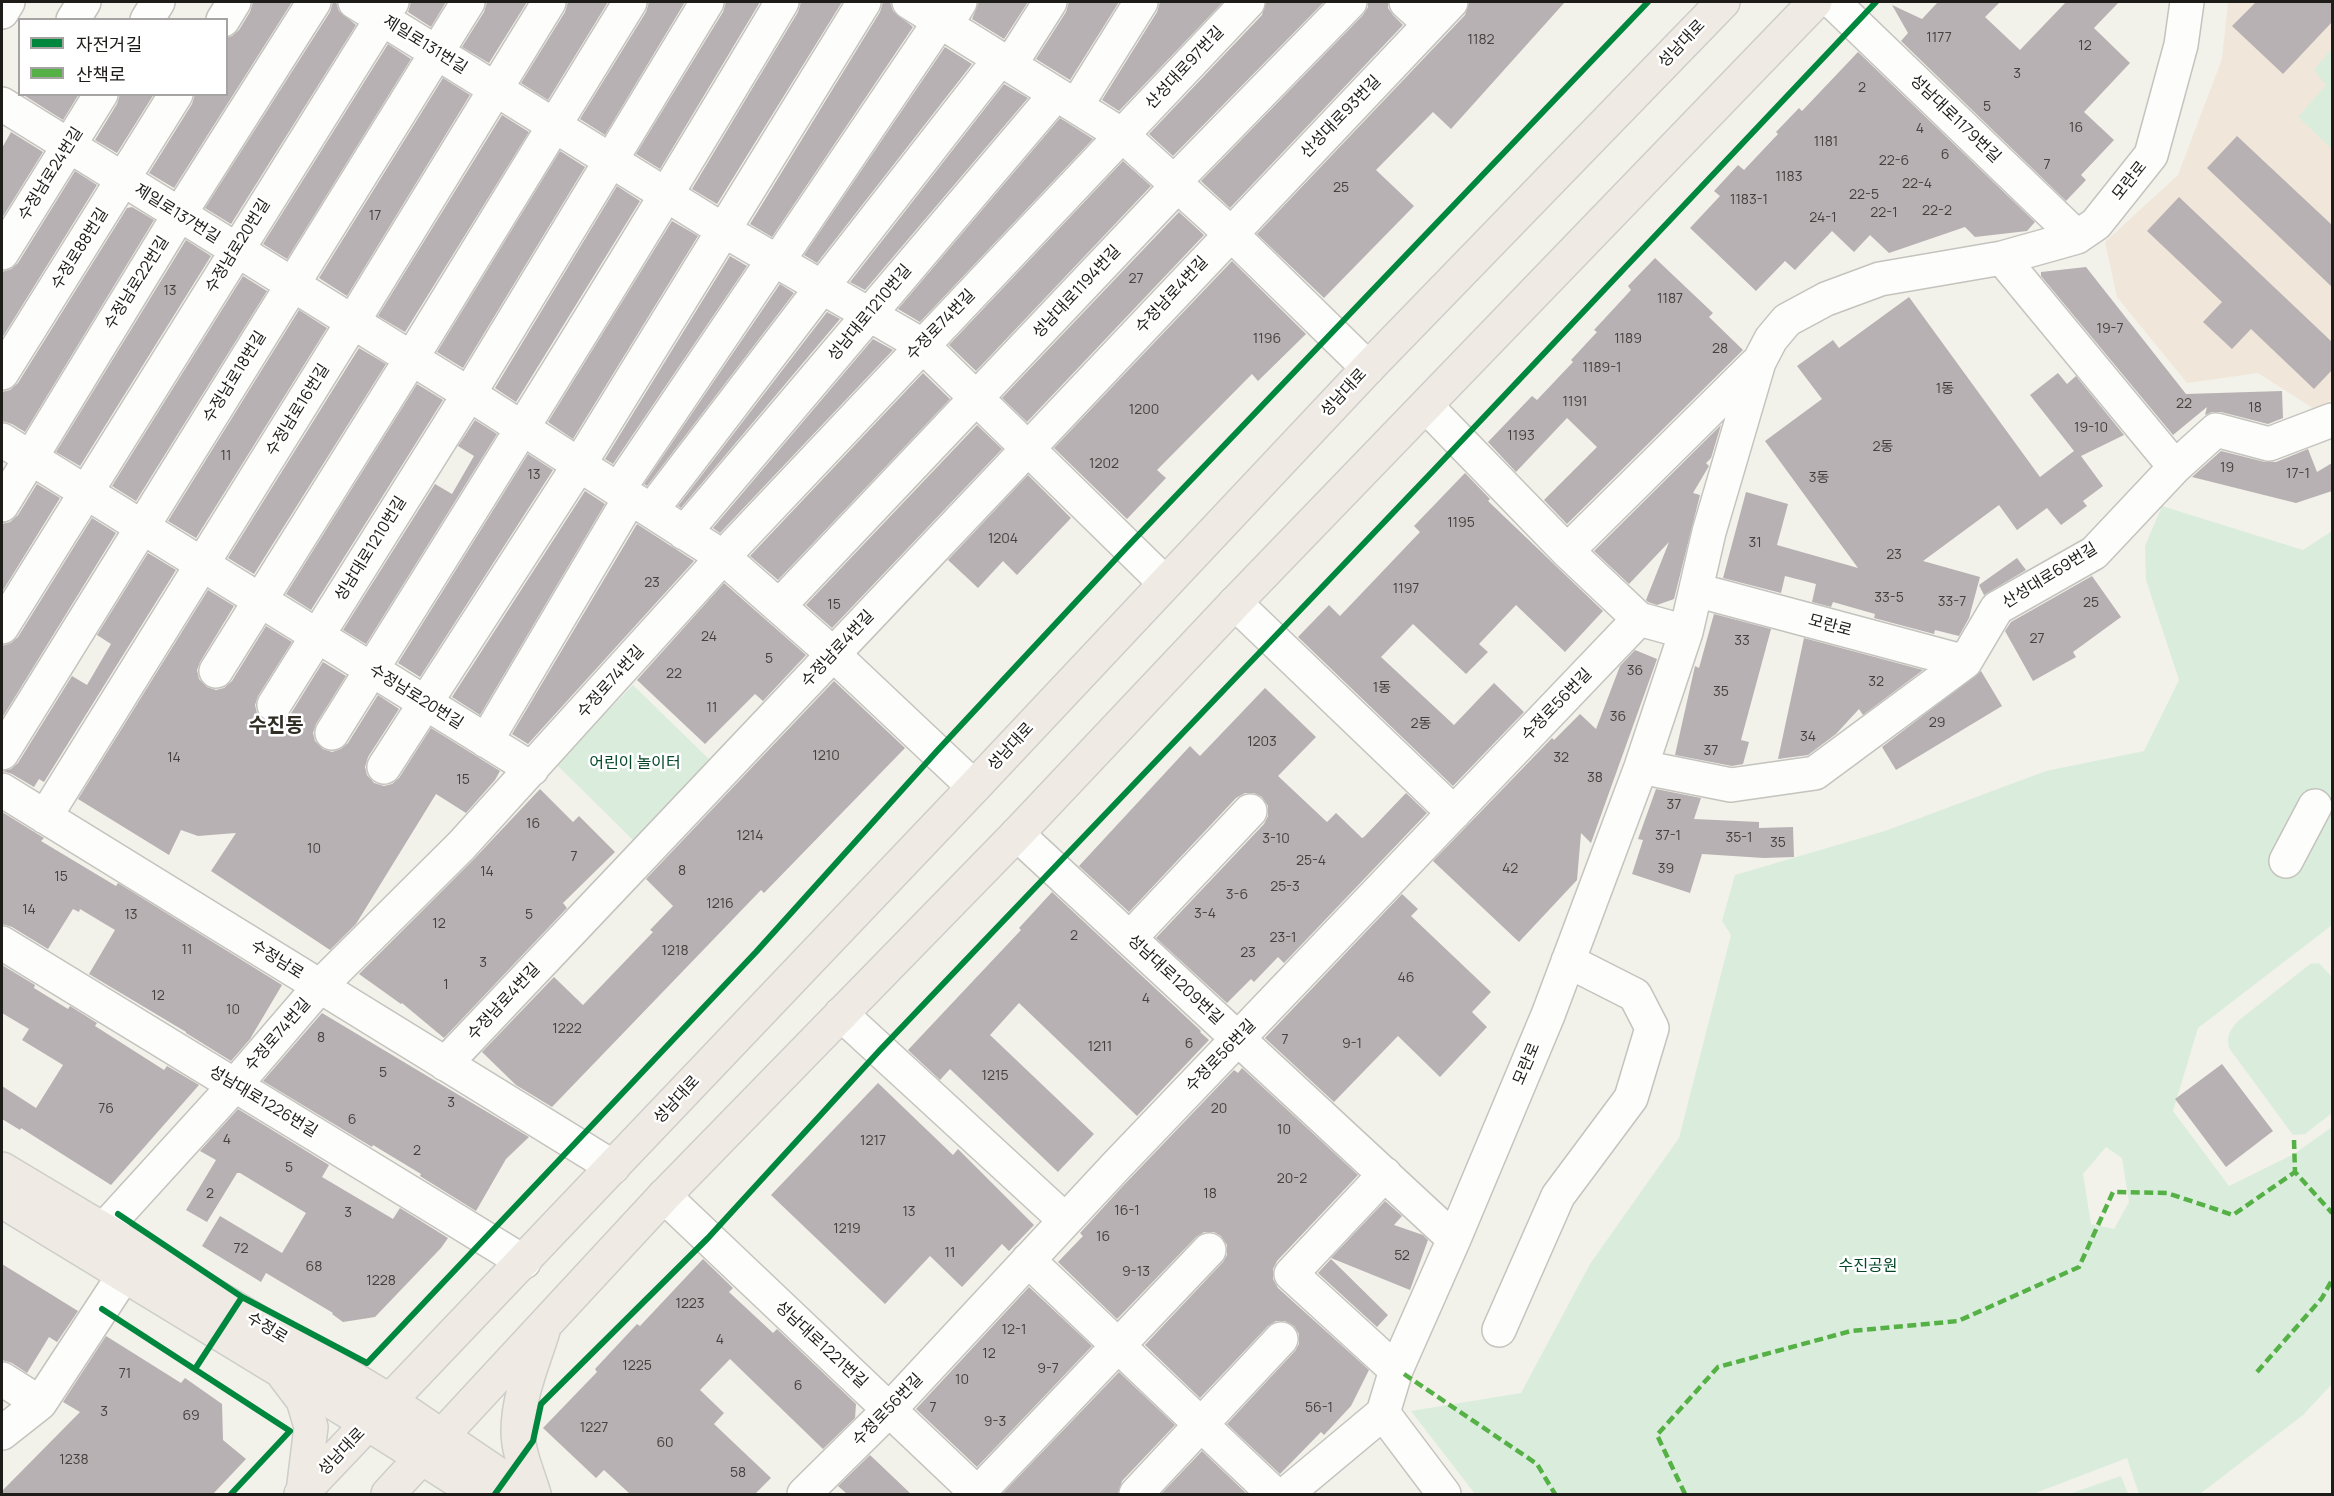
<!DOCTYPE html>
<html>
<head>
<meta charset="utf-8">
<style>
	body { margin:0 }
	#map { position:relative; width:2334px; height:1496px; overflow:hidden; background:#f2f1ea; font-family:Manrope,"Noto Sans KR",sans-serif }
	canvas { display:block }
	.frame { position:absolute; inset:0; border:3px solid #1d1c18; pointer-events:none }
	.legend { position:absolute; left:18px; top:18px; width:210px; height:78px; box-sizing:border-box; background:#fff; border:2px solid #a5a4a3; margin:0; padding:8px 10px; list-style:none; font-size:18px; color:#1d1c18 }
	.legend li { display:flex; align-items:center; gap:12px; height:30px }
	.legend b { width:30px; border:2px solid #a5a4a3 }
</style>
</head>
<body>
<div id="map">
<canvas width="2334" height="1496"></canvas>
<div class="frame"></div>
<ul class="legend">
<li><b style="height:8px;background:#00873e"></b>자전거길</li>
<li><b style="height:8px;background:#55b145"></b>산책로</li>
</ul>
</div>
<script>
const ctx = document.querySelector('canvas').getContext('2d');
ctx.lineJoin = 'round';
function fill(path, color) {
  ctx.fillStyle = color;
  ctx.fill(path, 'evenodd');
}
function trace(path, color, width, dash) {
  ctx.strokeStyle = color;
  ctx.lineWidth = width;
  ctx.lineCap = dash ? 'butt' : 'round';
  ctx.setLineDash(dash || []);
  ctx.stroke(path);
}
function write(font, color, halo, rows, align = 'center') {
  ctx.font = font + ' Manrope,"Noto Sans KR",sans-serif';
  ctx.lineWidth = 5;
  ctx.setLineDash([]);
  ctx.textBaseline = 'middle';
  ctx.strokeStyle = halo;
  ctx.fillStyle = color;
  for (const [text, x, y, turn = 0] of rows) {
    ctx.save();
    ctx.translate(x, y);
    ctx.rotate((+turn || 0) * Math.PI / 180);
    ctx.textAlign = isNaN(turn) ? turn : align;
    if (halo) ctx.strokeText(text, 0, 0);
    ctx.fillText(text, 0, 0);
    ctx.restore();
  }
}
const education = new Path2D(`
	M2228,2h104v397l-13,13 -61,-39 -71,10 -70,-86 -12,-55 73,-67 44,-116z`);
const green = new Path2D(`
	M2332,48v101l-34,-32 28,-32 -12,-15z
	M2162,506l141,44 29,-19v394l-134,103 -25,83 56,75 65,-32 38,-27v257l-29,31 -103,79h-61l-12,-36 -94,36h-558l-64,-83 110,-18 69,-129 89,-126 52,-203 -9,-14 13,-46 150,-44 161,-60 98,-20 35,-71 -33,-100 -1,-34zM2106,1147l16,11 7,44 -15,27 -23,-5 -8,-50z
	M633,685l80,78 -78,79 -79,-78z
	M2319,963l13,14v136l-27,21 -12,1 -64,-87c-3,-12 1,-18 9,-27l72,-57z
	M2121,1476l7,18h-59z`);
const building = new Path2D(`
	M253,2h39l-118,186 -25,-15 43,-69 3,-10h31v-56l6,-2 7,-6 11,-18z
	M333,2h3l3,9 17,14 -125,199 -26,-16 125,-196z
	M411,2h35l-15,25 -23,-15z
	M487,2h40l-38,61 -27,-16 22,-35z
	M568,2h40l-60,98 -27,-17 44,-71z
	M649,2h36l-80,133 -25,-16 66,-107z
	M726,2h34l-100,167 -24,-15 87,-142z
	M801,2h41l-125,202 -25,-15 106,-177z
	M883,2h7l3,9 20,16 -141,210 -22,-13 130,-212z
	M979,2h49l-24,37 -32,-20z
	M1069,2h50l-49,78 -34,-21 30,-47z
	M1160,2h63l-104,109 -17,-11 55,-88z
	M1266,2h58l-151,154 -24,-22 113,-119z
	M1368,2h20v6l5,7 10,10 -173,183 -29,-27 162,-166 5,-8z
	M1469,2h96l-114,127 -18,-17 -57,58 38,36 -90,92 -67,-64 208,-219z
	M1938,2h62l-15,15 35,33 46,-48h53l-25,26 36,35 -46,49 30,28 -33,35 5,5 -20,21 -165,-160 7,-8 -16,-28 30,14z
	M2256,2h76v20l-49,52 -51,-48z
	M388,44l23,15 -124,200 -24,-15z
	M945,47l27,17 -155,199 -13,-8z
	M1858,52l177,170 -8,9 -52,6 -10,-10 -76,26 -19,-18 -16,17 -22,-21 -37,39 -10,-9 -29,30 -66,-63 30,-32 -6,-5 24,-26 6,5 34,-36 -2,-2 23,-24 3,3z
	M443,78l27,17 -123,201 -28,-18z
	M1004,84l24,14 -163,192 -15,-8z
	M22,94h57l-16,26z
	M120,94h34l-37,59 -22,-13 22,-36z
	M502,115l27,17 -124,200 -27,-16z
	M1060,118l33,21 -173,183 -22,-13z
	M11,132l32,20 -41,66v-70z
	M2237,136l95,89v62l-125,-119z
	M560,151l25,16 -122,201 -26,-16z
	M1123,161l28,25 -175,185 -27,-26z
	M75,171l22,14 -95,153v-66l9,-3 7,-6z
	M617,186l23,15 -124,201 -21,-14z
	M2179,197l153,145v28l-18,19 -63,-60 -19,20 -29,-27 19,-20 -75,-71z
	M132,207l22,13 -129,212 -13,-8 -10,-3v-29l8,-2 8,-7 109,-175z
	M1179,212l25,23 -177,187 -25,-24z
	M672,221l26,15 -125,203 -25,-17z
	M186,240l25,16 -131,210 -24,-14z
	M730,256l17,10 -134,198 -8,-5z
	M1655,258l58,55 -4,4 34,33 -176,174 -23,-24 53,-53 -30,-29 -51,54 -28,-30 44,-46 5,4 36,-38 -2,-2 26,-28 -3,-2 37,-40 -3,-4z
	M1232,261l74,73 -48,47 -6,-7 -95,96 9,8 -39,41 -73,-71z
	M2086,267l100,127 96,-3 1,27 -15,6 -47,-12h-9l-7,3 2,-8 -34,28 -132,-159v-4z
	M243,276l24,15 -131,210 -24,-15z
	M780,284l14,9 -147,193 -3,-2z
	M1909,297l131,180 34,-26 -44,-56 28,-22 9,11 9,-8 48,59 -43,21 22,30 -20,15 4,5 -26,19 -14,-17 -30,22 -18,-25 -76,56 57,16 -11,41 -10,18 -24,-6 -1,4 -60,-16 1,-4 -42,-12 -2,5 -19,-5 4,-18 -31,-8 -4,17 -58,-15 23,-86 42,12 -11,41 81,23 -93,-127 57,-42 -25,-33 36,-26 6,8z
	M299,310l28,18 -131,210 -28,-17z
	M827,312l13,7 -159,189 -3,-2z
	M873,339l20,11 -173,183 -7,-5z
	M359,348l27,16 -132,210 -26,-16z
	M923,373l27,26 -172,181 -28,-24z
	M417,384l26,16 -132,210 -25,-16z
	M475,420l22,14 -131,210 -23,-14 92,-146 17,10 22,-38 -16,-10z
	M977,425l25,24 -170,179 -26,-23z
	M1721,425l-10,33 -5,5 3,3 -16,27 7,2 -26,104 -17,6 -9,-3 -2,-2 23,-58 -40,42 -35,-33z
	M2308,449l9,23 15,-9v28l-36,12 -104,-26 29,-26 44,11h11z
	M528,454l25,16 -133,207 -22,-14z
	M1465,473l25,26 -2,2 115,110 -38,41 -49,-47 -37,39 9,8 -22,22 -53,-50 -32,33 73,68 40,-42 30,29 -71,74 -155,-149 31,-32 11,11 80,-84 -6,-6z
	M1028,475l43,43 -54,57 -14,-14 -25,27 -30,-28z
	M37,484l23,14 -58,94v-68l8,-2 8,-7z
	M585,491l20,13 -125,211 -28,-18z
	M92,518l24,15 -114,185v-72l9,-3 7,-6z
	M637,524l57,37 -166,183 -16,-10z
	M148,553l28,17 -132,212 -5,-3 -5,8 -22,-13 -9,-3 8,-2 7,-6 54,-87 15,9 24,-41 -14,-9z
	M2017,558l9,12 -42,25 -5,-10z
	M2092,576l29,41 -48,35 3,5 -43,24 -28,-50 6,-9z
	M724,583l82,72 -43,46 -8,-7 -50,50 -68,-64z
	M208,590l26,16 -34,56 -3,8 2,9 8,8 9,3 8,-2 8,-7 34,-55 26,16 -34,54 -3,9 2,8 8,8 8,3 9,-2 8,-7 33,-53 23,14 -30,48 -3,9 2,8 8,8 9,3 9,-3 7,-6 30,-48 21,14 -31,48 -3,10 2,8 7,8 10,3 8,-2 7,-6 32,-50 69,43 -5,9 -29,33 -30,-19 -80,130 -26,26 -119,-79 25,-38 -38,3 -17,-6 -12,25 -91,-56z
	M1714,614l57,15 -30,111 8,2 -6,22 -11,2 -57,-11 20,-89 4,2z
	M1804,638l119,32 -60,45 -4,-6 -23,25 -28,21 -30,4z
	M1635,650l22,9 -66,184 -10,-10 -4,47 -58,62 -86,-81 119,-123 2,2 26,-26 16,15 24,-63z
	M1981,671l21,35 -106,64 -14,-23z
	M834,681l71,67 -141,145 -3,-3 -209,217 -36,-22 -34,-33 72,-75 29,28 70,-73 -3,-2 23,-24 -27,-27z
	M1265,688l51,49 -38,39 49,46 9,-9 26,25 2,-1 42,-44 21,20 -143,150 -6,-6 -24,25 -3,-3 -24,24 -71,-65 108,-114 4,-8v-10l-6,-9 -8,-4h-9l-9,5 -107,114 -50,-46 111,-120 10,10z
	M540,789l33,33 6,-6 36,36 -52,51 4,5 -123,130 -42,-35 -1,1 -42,-30 115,-115z
	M1656,789l45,9 -7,21 65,3v6l34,-1 1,30 -30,1 -62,-4 -12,39 -58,-19 11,-34 -5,-1z
	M2,812l42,26 -3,3 75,45 2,-3 164,102 -32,54 -19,22 -45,-28v-1l-97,-58 26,-44 -35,-21 -1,3 -6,-3 -25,40 -36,-22 -10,-3z
	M1052,892l149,139 -1,1 9,8 -72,76 -118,-113 -29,32 104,99 -36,38 -108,-103 -10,11 -32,-30 113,-120 -2,-2z
	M1402,894l16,15 -7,7 80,76 -19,20 15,15 -47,50 -42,-41 -64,66 -69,-64z
	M2,965l33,20 -1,3 34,21 2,-3 27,17 -2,3 69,44 3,-4 32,19 -88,100 -90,-57 -1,2 -18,-11v-33l34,22 27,-43 -41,-25 7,-11 -27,-16z
	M322,1013l207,124 -23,22 -30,52 -56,-35 1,-2 -48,-29 -1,2 -109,-66z
	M2222,1064l51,67 -47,36 -51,-68z
	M1242,1068l116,107 -81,86 -4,8v10l5,9 91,82 -18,36 -27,29 -3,-3 -41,42 -53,-50 68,-73 4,-7v-10l-5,-8 -9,-5h-9l-8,5 -68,72 -55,-53 78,-83 4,-7v-10l-6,-9 -7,-4h-10l-8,5 -79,82 -59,-57 25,-26 -3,-3 41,-45 113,-118 4,3z
	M878,1083l75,72 5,-6 76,76 -25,26 -7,-7 -40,43 -32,-31 -45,48 -114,-109z
	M238,1109l91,56 -7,12 71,42 7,-11 48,30 -7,10 -66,69 -32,5 -11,-8 1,-1 -67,-40 -5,9 -59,-36 18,-30 62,37 24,-40 -66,-40h-3l-30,49 -21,-12 30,-50 -16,-9z
	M1385,1201l17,15 -8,9 29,10 5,5 -18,50 -79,-32z
	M703,1259l30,29 -4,4 44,41 4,-4 79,75 -1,14 -32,31 -93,-90 -30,31 24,23 -10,11 57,54 -16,16h-125l-26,-24 -8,8 -53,-50 54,-56 -2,-3 42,-45 3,2z
	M1331,1259l57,56 -11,12 -59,-54z
	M2,1264l76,47 -21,31 -8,-5 -22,36 -15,-10 -10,-3z
	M1029,1287l63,59 -115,121 -61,-58z
	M106,1336l75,47 4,-5 37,26 1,36 23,19 -33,35h-211v-3l78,-79 -17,-10z
	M1119,1372l56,53 -53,56 -4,13h-116z
	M1202,1451l45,43h-86z
	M870,1455l41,39h-64l-9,-8z`);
const minor = new Path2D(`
	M355,2l368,228 199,115 243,238
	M909,2l213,133 108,98 138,135
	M1406,2l24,22
	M1833,2l244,235
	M2,12l6,-10
	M73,20l11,-18
	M147,20l11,-18
	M223,20l11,-18
	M946,25l14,-23
	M1010,65l40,-63
	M2,104l467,290 254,163 110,97 141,133
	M1076,106l65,-104
	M1174,182l176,-180
	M2,253l99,-159
	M2002,258l173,209
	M778,261l162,-240
	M2,373l174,-279
	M1427,407l140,144 72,68 47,13
	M2,440l530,329
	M618,490l156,-231
	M2,505l177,-290 135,-213
	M651,511l171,-224 178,-228
	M684,533l372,-439
	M1567,551l189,-187
	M1696,590l269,72
	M1235,603l219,210
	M779,606l399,-421
	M2,627l390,-625
	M216,671l195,-312 219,-357
	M274,705l195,-311 238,-392
	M332,733c152,-243 304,-485 450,-731
	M486,741l144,-243
	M2,753l466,-751
	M384,767l195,-302 285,-463
	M1641,767l90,18 84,-12 150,-111 32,-54 97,-55 81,-86 41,-37 53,14 63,-24
	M2,790l611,377
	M45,817l307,-494 197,-321
	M1017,834l437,405
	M2286,861l29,-55
	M1130,938l120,-127
	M2,943l522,319
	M841,1014l224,206
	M445,1064l1006,-1062
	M1385,1174l-94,100 105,96
	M664,1196l314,298
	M103,1230l132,-145 85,-99 141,-140 262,-289 525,-555
	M1028,1260l246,234
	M1499,1330l59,-134 73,-98 21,-70 -17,-33 -67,-34
	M2,1379l38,24
	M1383,1413l61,81
	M2,1433l38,-30 84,-128
	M804,1494l85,-84 228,-245 522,-546
	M977,1494l232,-244
	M1136,1494l145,-155
	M1286,1494l97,-81 13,-43 58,-131 94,-224 93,-248 45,-135 23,-100 50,-170 12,-23 16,-19 39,-21 54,-20 122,-21 75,-21 19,-13 55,-69 30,-110 6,-43`);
const major = new Path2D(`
	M2,1169l388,232 137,93
	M2,1201l366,223 111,70
	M284,1375l19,25 8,27 -8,65
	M301,1494l673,-707 394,-419 355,-366
	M388,1494l276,-298 353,-362 218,-231 580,-601
	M534,1494c-6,-20 -16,-41 -16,-63 0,-34 15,-68 25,-100`);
const quiet = new Path2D(`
	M2294,1140l1,32 37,41
	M2257,1372l65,-74 10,-18
	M1404,1374l133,90 18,30
	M1685,1494l-28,-59 61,-68 133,-36 107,-10 121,-54 34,-75 54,1 66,22 62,-43`);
const cycleway = new Path2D(`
	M118,1214l124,83 125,66 389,-411 181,-201 190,-204 521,-545
	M102,1309l188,122 -59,63
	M195,1369l47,-72
	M495,1494l38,-53 8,-37 167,-166 172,-188 552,-578 444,-470`);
const numberNames = [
	["1177",1939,38],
	["1182",1481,40],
	["12",2085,46],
	["3",2017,74],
	["2",1862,88],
	["5",1987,107],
	["16",2076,128],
	["4",1920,129],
	["1181",1826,142],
	["6",1945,155],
	["22-6",1894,161],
	["7",2047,165],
	["1183",1789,177],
	["22-4",1917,184],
	["25",1341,188],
	["22-5",1864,195],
	["1183-1",1749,200],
	["22-2",1937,211],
	["22-1",1884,213],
	["17",375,216],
	["24-1",1823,218],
	["27",1136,279],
	["13",170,291],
	["1187",1670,299],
	["19-7",2110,329],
	["1196",1267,339],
	["1189",1628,339],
	["28",1720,349],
	["1189-1",1602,368],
	["1동",1945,389],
	["1191",1575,402],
	["22",2184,404],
	["18",2255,408],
	["1200",1144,410],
	["19-10",2091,428],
	["1193",1521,436],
	["2동",1883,447],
	["11",226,456],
	["1202",1104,464],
	["19",2227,468],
	["17-1",2298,474],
	["13",534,475],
	["3동",1819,478],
	["1195",1461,523],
	["1204",1003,539],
	["31",1755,543],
	["23",1894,555],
	["23",652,583],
	["1197",1406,589],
	["33-5",1889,598],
	["33-7",1952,602],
	["25",2091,603],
	["15",834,605],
	["24",709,637],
	["27",2037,639],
	["33",1742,641],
	["5",769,659],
	["36",1635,671],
	["22",674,674],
	["32",1876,682],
	["1동",1382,688],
	["35",1721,692],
	["11",712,708],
	["36",1618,717],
	["29",1937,723],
	["2동",1421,724],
	["34",1808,737],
	["1203",1262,742],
	["37",1711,751],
	["1210",826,756],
	["14",174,758],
	["32",1561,758],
	["38",1595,778],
	["15",463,780],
	["37",1674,805],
	["16",533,824],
	["1214",750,836],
	["37-1",1668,836],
	["35-1",1739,838],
	["3-10",1276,839],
	["35",1778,843],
	["10",314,849],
	["7",574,857],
	["25-4",1311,861],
	["42",1510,869],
	["39",1666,869],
	["8",682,871],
	["14",487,872],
	["15",61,877],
	["25-3",1285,887],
	["3-6",1237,895],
	["1216",720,904],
	["14",29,910],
	["3-4",1205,914],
	["13",131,915],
	["5",529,915],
	["12",439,924],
	["2",1074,936],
	["23-1",1283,938],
	["11",187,950],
	["1218",675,951],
	["23",1248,953],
	["3",483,963],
	["46",1406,978],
	["1",446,985],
	["12",158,996],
	["4",1146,999],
	["10",233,1010],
	["1222",567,1029],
	["8",321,1038],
	["7",1285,1040],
	["6",1189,1044],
	["9-1",1352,1044],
	["1211",1100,1047],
	["5",383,1073],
	["1215",995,1076],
	["3",451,1103],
	["76",106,1109],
	["20",1219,1109],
	["6",352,1120],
	["10",1284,1130],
	["4",227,1140],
	["1217",873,1141],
	["2",417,1151],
	["5",289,1168],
	["20-2",1292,1179],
	["2",210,1194],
	["18",1210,1194],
	["16-1",1127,1211],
	["13",909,1212],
	["3",348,1213],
	["1219",847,1229],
	["16",1103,1237],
	["72",241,1249],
	["11",950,1253],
	["52",1402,1256],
	["68",314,1267],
	["9-13",1136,1272],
	["1228",381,1281],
	["1223",690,1304],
	["12-1",1014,1330],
	["4",720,1340],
	["12",989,1354],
	["1225",637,1366],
	["9-7",1048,1369],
	["71",125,1374],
	["10",962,1380],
	["6",798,1386],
	["7",933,1408],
	["56-1",1319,1408],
	["3",104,1412],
	["69",191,1416],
	["9-3",995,1422],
	["1227",594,1428],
	["60",665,1443],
	["1238",74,1460],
	["58",738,1473]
];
const streetNames = [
	["성남대로",1682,44,-46],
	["제일로131번길",425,45,32],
	["산성대로97번길",1185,68,-47],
	["산성대로93번길",1341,117,-46],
	["성남대로1179번길",1955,119,44],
	["수정남로24번길",51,174,-58],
	["모란로",2130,181,-51],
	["제일로137번길",177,214,32],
	["수정남로20번길",238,246,-58],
	["수정로88번길",80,249,-58],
	["수정남로22번길",137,283,-58],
	["성남대로1194번길",1077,292,-47],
	["수정남로4번길",1172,295,-47],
	["성남대로1210번길",870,313,-50],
	["수정로74번길",941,325,-46],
	["수정남로18번길",235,377,-58],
	["성남대로",1344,393,-47],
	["수정남로16번길",298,410,-58],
	["성남대로1210번길",371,549,-58],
	["산성대로69번길",2050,576,-32],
	["모란로",1830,626,15],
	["수정남로4번길",838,649,-47],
	["수정로74번길",611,682,-48],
	["수정남로20번길",416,697,32],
	["수정로56번길",1557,705,-46],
	["성남대로",1011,747,-47],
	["수정남로",277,960,32],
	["성남대로1209번길",1175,980,43],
	["수정남로4번길",504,1002,-47],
	["수정로74번길",278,1035,-49],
	["수정로56번길",1221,1056,-46],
	["모란로",1527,1064,-67],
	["성남대로",677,1100,-47],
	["성남대로1226번길",263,1102,31],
	["수정로",267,1328,31],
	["성남대로1221번길",821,1345,43],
	["수정로56번길",888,1410,-46],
	["성남대로",342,1452,-46]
];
const parkNames = [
	["어린이 놀이터",635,764],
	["수진공원",1868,1267]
];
const quarterNames = [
	["수진동",276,726]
];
fill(education, '#f1e6da');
fill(green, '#daeddd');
fill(building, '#b7b1b3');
trace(minor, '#c4c3bd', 36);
trace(major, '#cdcdca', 36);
trace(minor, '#fdfdfc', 33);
trace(major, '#f0eae5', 33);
trace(quiet, '#55b145', 4.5, [9, 4.5]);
trace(cycleway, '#00873e', 6);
write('14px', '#44413f', null, numberNames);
write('16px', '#1d1c18', '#fff', streetNames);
write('16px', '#054829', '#fff', parkNames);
write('bold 20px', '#302d25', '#fff', quarterNames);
</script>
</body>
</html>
